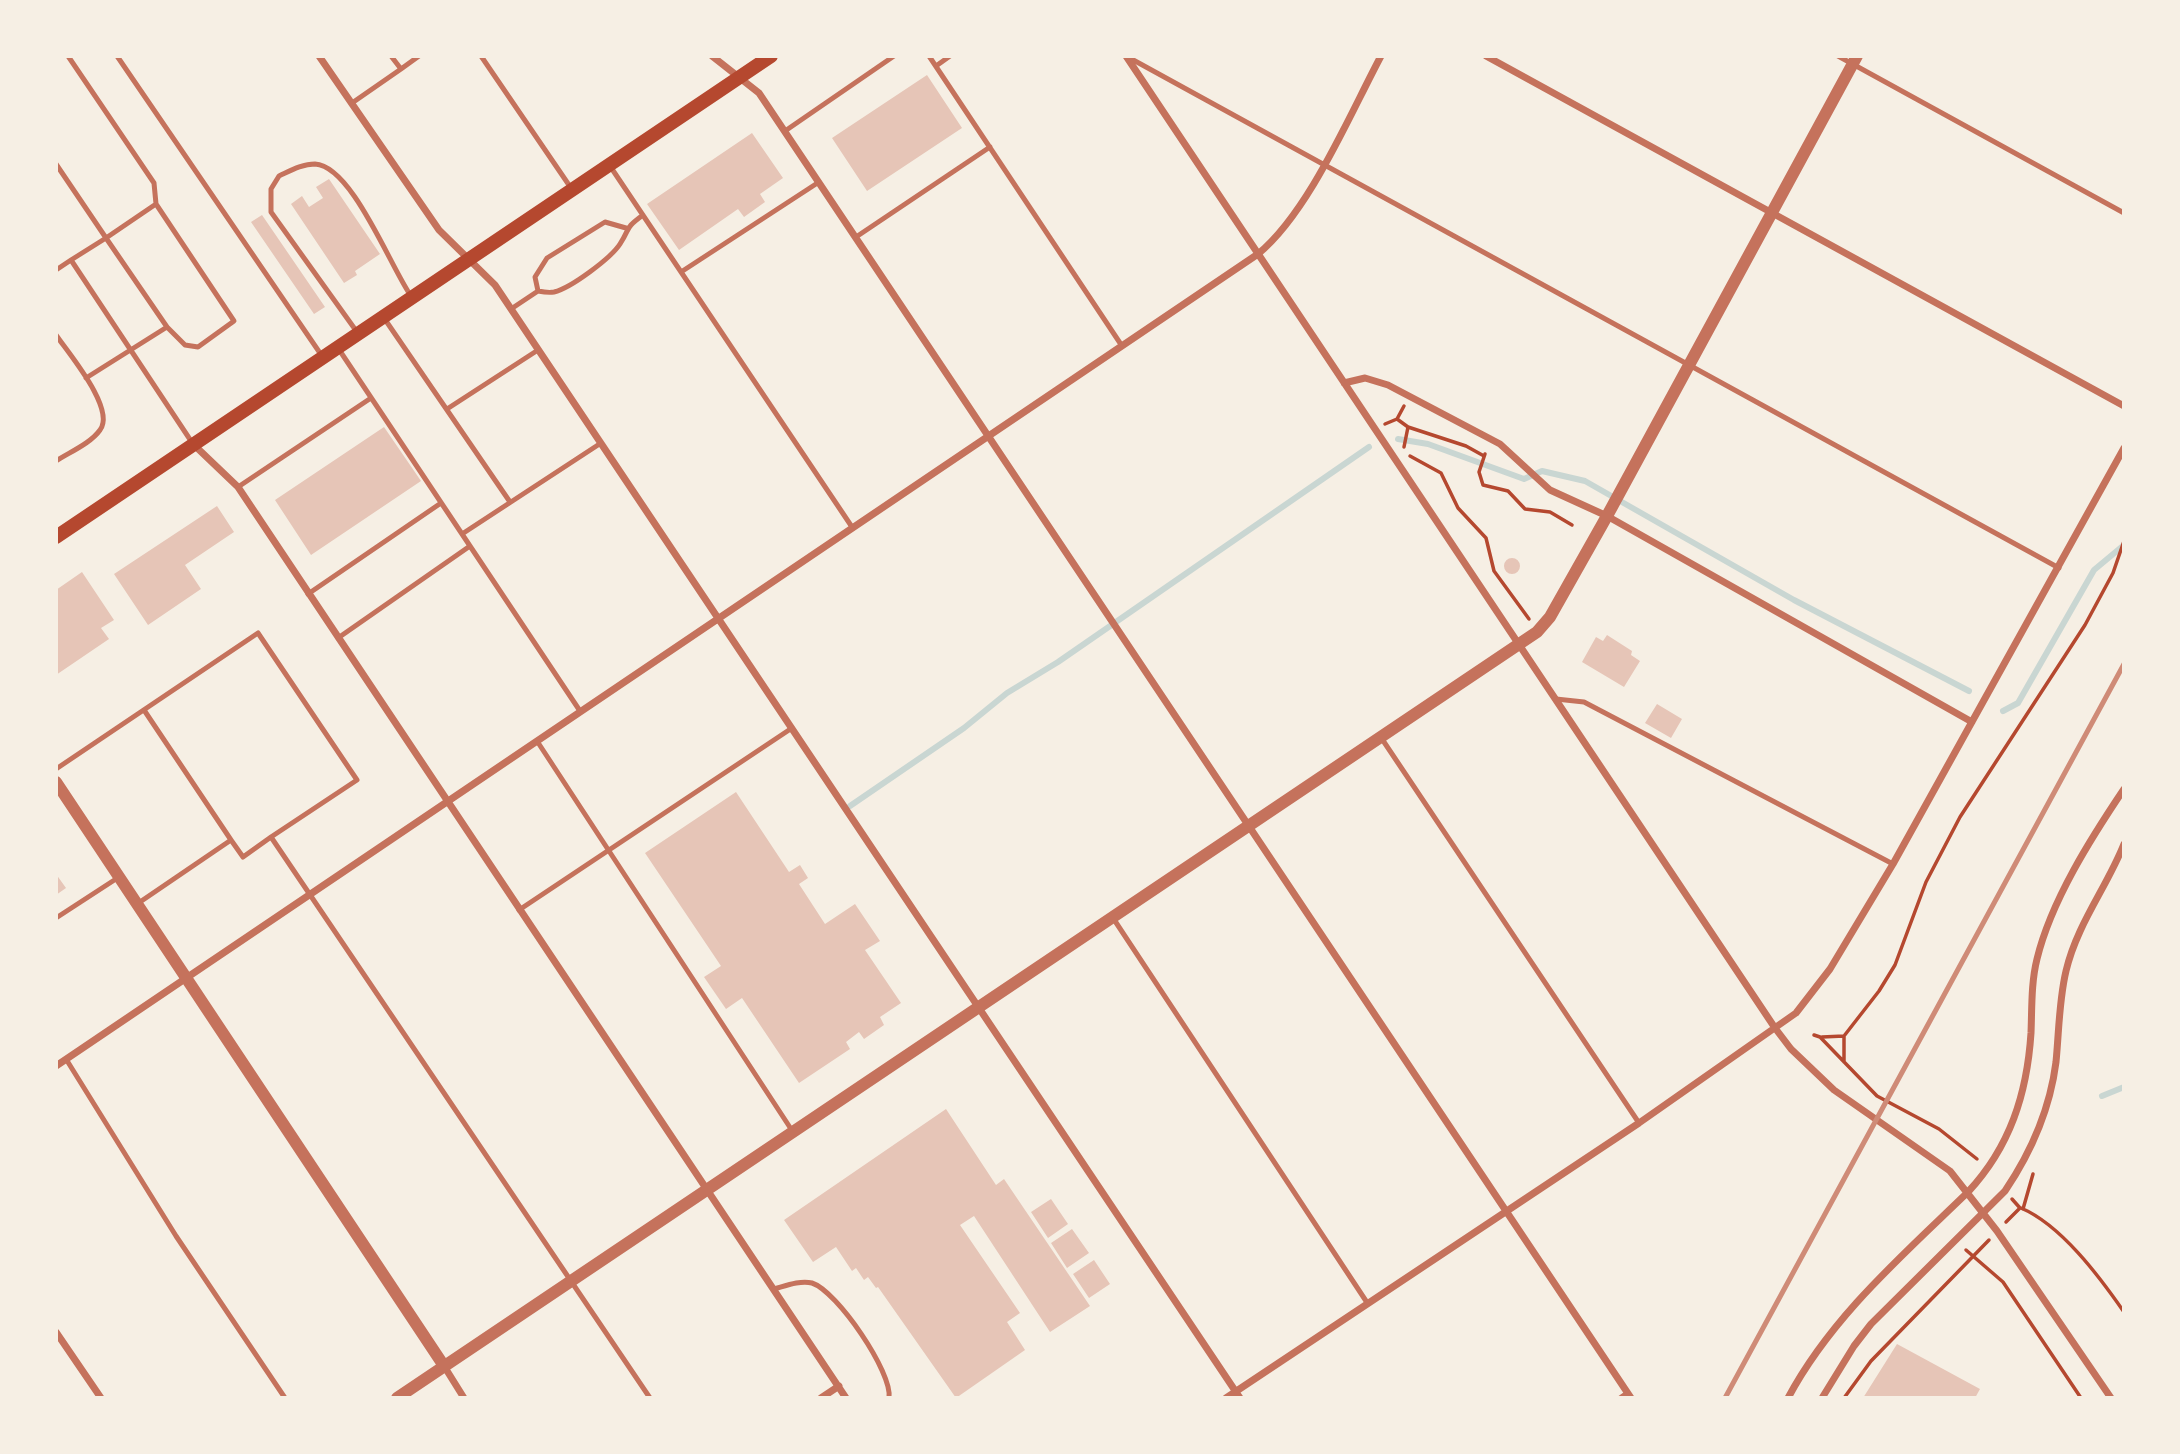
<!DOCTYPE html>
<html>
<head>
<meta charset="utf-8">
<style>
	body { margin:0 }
	#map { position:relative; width:2180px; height:1454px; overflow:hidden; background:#f6efe4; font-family:Arial,sans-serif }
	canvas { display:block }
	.frame { position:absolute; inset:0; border:58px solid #f6efe4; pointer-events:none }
</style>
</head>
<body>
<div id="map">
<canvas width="2180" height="1454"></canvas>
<div class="frame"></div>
</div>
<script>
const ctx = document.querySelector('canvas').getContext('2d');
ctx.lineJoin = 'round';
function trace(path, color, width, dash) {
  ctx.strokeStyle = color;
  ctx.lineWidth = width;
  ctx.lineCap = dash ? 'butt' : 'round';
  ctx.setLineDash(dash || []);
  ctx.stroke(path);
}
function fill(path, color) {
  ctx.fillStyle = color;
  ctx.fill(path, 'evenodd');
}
const stream = new Path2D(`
	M1398,439l30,5 96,35 18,-8 43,10 209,119 175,91
	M2003,711l15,-8 76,-133 30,-25
	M850,806l114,-78 43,-35 51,-31 311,-215
	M2102,1096l22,-9`);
const building = new Path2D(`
	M927,75l35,53 -95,63 -35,-53z
	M752,133l31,45 -23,16 5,8 -21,15 -6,-8 -59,41 -32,-46z
	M329,179l51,75 -25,17 2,4 -13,8 -53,-79 11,-8 7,11 14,-9 -7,-11z
	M262,215l63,92 -11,7 -63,-92z
	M384,427l37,54 -110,74 -36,-55z
	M217,506l17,26 -49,33 16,24 -53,36 -34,-51z
	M1504 566a8 8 0 1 1 16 0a8 8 0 1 1-16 0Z
	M82,572l32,48 -13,8 8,11 -53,36v-85z
	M1607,635l25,16 -1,4 9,6 -16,26 -42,-25 14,-25 7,4z
	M1657,704l25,15 -11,19 -26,-15z
	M736,792l53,80 11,-7 8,13 -9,6 26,40 30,-20 25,37 -15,9 36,53 -21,14 4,8 -20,14 -5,-7 -13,10 4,7 -51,34 -57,-85 -16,11 -22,-32 17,-11 -76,-113z
	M56,874l10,14 -10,7z
	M946,1109l50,76 8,-6 86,127 -40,26 -76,-116 -14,9 60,88 -13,9 18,28 -69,48 -78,-111 -2,1 -8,-11 -4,3 -8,-12 -4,3 -16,-24 -23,15 -29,-42z
	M1051,1199l17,25 -20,14 -17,-26z
	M1072,1229l17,24 -22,15 -16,-25z
	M1094,1260l16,24 -21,14 -16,-24z
	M1897,1344l83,45 -5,9h-112z`);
const path = new Path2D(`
	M1397,419l7,-13
	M1385,424l12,-5 11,8
	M1404,447l4,-20 58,19 18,10
	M1485,454l-6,18 4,13 25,6 17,18 25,3 22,13
	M1410,456l31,17 17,35 28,30 8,33 35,48
	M1814,1035l6,2 57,59 62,33 38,30
	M1822,1037l22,-1
	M1844,1062v-26l35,-45 16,-26 31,-83 34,-65 125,-192 28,-52 11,-32
	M2021,1208c40,17 78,68 103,104
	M2023,1209l10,-35
	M2006,1222l14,-14 -8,-9
	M1966,1250l37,32 78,116
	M1844,1398l27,-37 118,-121`);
const service = new Path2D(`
	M117,56l205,300
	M481,56l90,132
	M929,56l193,290
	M1126,56l933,512
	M1838,56l286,157
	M936,66l14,-10
	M401,69l18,-13
	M352,103l49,-34 -10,-13
	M785,131l109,-75
	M56,164l50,74 50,-34 -2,-21 -86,-127
	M610,166l242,361
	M856,237l134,-90
	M71,260l35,-22 61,89
	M56,270l15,-10 122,184
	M681,272l138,-90
	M538,291l-3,-14 12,-19 58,-36 21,6
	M511,309l27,-18c5,1 11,2 16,1 17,-4 57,-34 66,-48 11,-17 4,-15 23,-29
	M384,318l126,184
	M357,332l-86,-120v-23l8,-13c11,-5 23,-12 36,-12 37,2 75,102 96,132
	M56,335c13,19 60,74 44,95 -9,13 -30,22 -44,31
	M338,348l242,363
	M86,378l81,-51 18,18 13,2 36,-26 -78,-117
	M447,409l91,-59
	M238,487l133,-89
	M462,534l139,-91
	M308,594l133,-91
	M338,638l132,-92
	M1556,699l28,3 309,162
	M144,710l87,130
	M1382,739l257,384
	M537,741l256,391
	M56,769l202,-136 99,147 -86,57 379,561
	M137,904l94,-64 12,17 28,-20
	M519,910l273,-182
	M56,918l63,-41
	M1113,918l255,386
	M66,1059l110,177 109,162
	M774,1289c11,-3 26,-9 38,-6 25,8 81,90 77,115
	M1620,1398l7,-5`);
const minor = new Path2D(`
	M319,56l120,174 56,55 745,1113
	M712,56l47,37 872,1305
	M1126,56l649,972 16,21 43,41 116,81 47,60 114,167
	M1486,56l638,350
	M1344,383l21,-5 23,7 112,59 50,46 57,26 365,206
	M193,444l45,43 608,911
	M56,1066l1202,-812c51,-42 91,-138 123,-198
	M56,1332l45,66
	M444,1366l20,32
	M821,1398l18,-12
	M1226,1398l413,-275 157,-110 34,-44 63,-105 231,-416
	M1788,1398c43,-81 115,-143 180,-206 42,-45 59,-98 63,-159 1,-25 0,-50 6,-74 14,-58 54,-121 87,-170
	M1822,1398l32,-52 17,-22 134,-133c27,-40 45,-82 51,-129 3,-31 3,-62 10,-91 11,-47 41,-84 58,-127`);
const tertiary = new Path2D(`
	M56,782l388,584
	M397,1398l1140,-766 13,-15 57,-101 250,-460`);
const secondary = new Path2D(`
	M56,537l715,-481`);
const rail = new Path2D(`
	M1725,1398l399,-734`);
trace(stream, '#c9d6d2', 6);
fill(building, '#e6c5b7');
trace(path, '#b5482f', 3.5);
trace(service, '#c5725c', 5);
trace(minor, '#c5725c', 7);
trace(tertiary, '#c5725c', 12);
trace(secondary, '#b5482f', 14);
trace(rail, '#cf8b77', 5);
</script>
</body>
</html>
